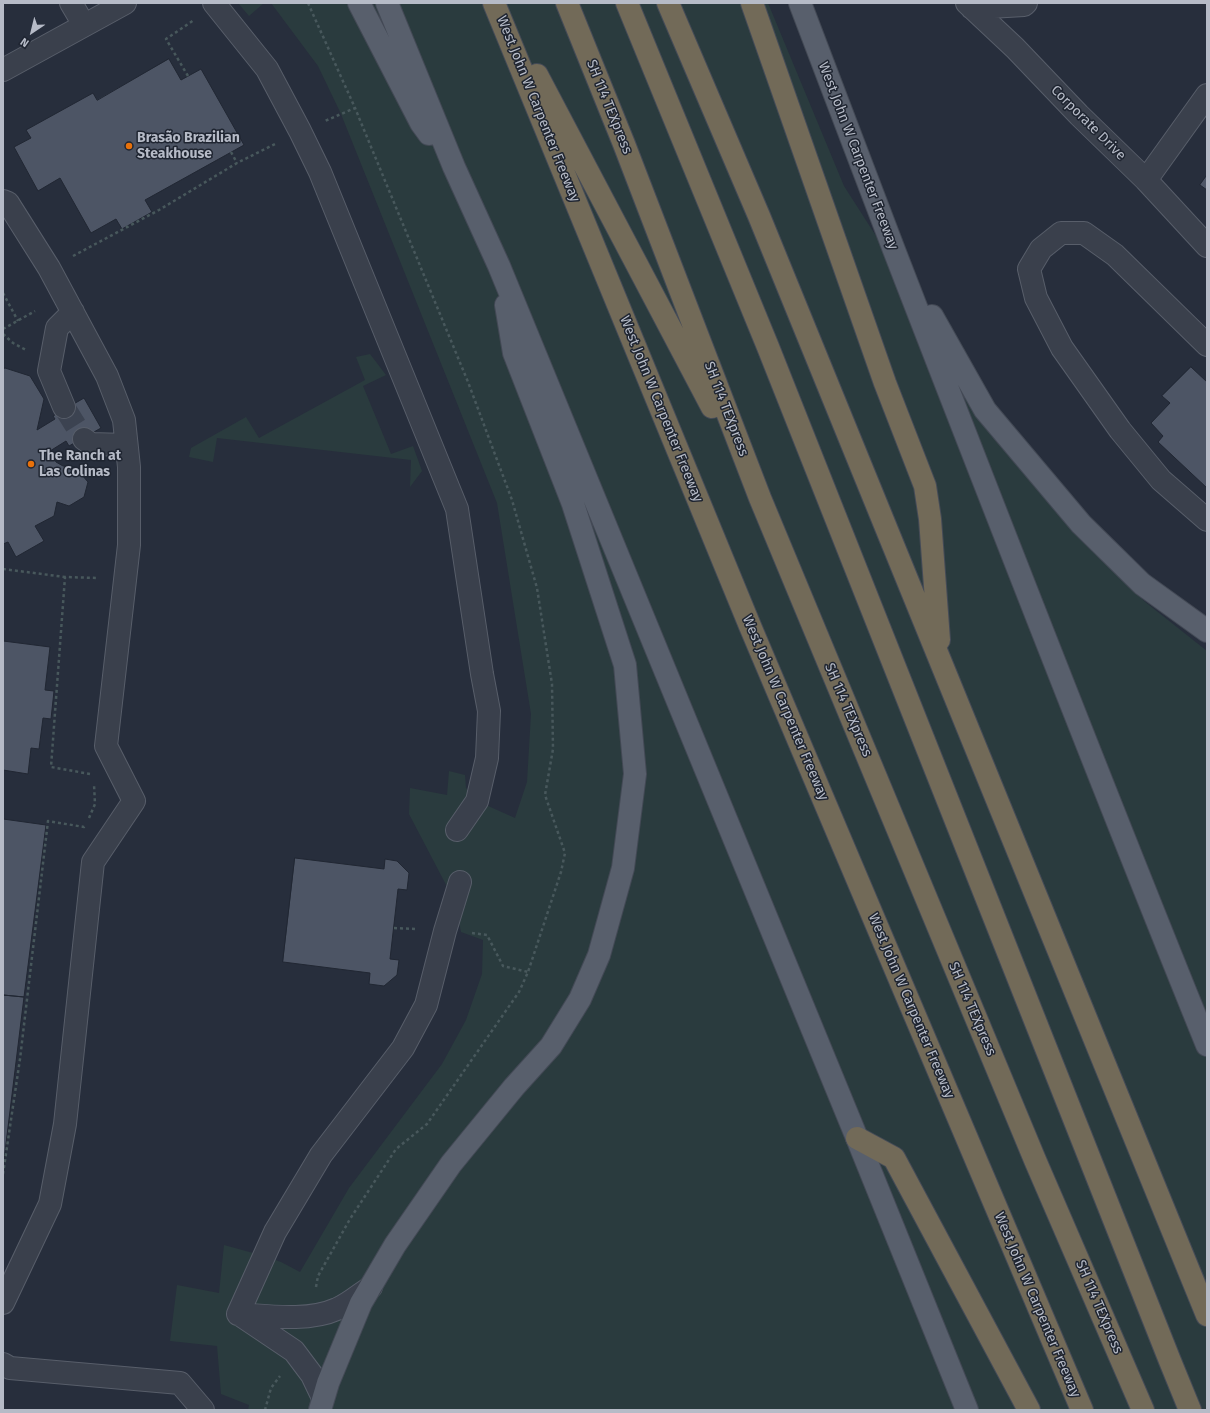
<!DOCTYPE html>
<html>
<head>
<meta charset="utf-8">
<style>
	body { margin:0 }
	#map { position:relative; width:1210px; height:1413px; overflow:hidden; background:#272e3c; font-family:"Fira Sans",sans-serif }
	canvas { display:block }
	.frame { position:absolute; inset:0; border:4px solid #b6bbc7; pointer-events:none }
	.north { position:absolute; left:12px; top:12px; width:40px; height:40px; -webkit-text-stroke:3px #1f2531; paint-order:stroke; rotate:215deg; font-size:11px; font-weight:700; line-height:16px; text-align:center; color:#b6bbc7 }
	.north::after { content:''; display:block; margin:auto; width:14px; height:18px; background:#b6bbc7; clip-path:polygon(50% 0,100% 100%,50% 72%,0 100%) }
</style>
</head>
<body>
<div id="map">
<canvas width="1210" height="1413"></canvas>
<div class="frame"></div>
<div class="north">N</div>
</div>
<script>
const ctx = document.querySelector('canvas').getContext('2d');
ctx.lineJoin = 'round';
function fill(path, color) {
  ctx.fillStyle = color;
  ctx.fill(path, 'evenodd');
}
function trace(path, color, width, dash) {
  ctx.strokeStyle = color;
  ctx.lineWidth = width;
  ctx.lineCap = dash ? 'butt' : 'round';
  ctx.setLineDash(dash || []);
  ctx.stroke(path);
}
function write(font, color, halo, rows, align = 'center') {
  ctx.font = font + ' "Fira Sans",sans-serif';
  ctx.lineWidth = 3;
  ctx.setLineDash([]);
  ctx.textBaseline = 'middle';
  ctx.strokeStyle = halo;
  ctx.fillStyle = color;
  for (const [text, x, y, turn = 0] of rows) {
    ctx.save();
    ctx.translate(x, y);
    ctx.rotate((+turn || 0) * Math.PI / 180);
    ctx.textAlign = isNaN(turn) ? turn : align;
    if (halo) ctx.strokeText(text, 0, 0);
    ctx.fillText(text, 0, 0);
    ctx.restore();
  }
}
const green = new Path2D(`
	M238,3h26l-15,13z
	M271,3h497l76,183 194,303 106,112 63,50v759h-959l1,-5 -28,-11 -4,-48 -47,-5 7,-56 42,8 5,-48 40,11 17,6 19,10 49,-84 93,-124 24,-44 16,-46 1,-34 -22,-8 -7,-32 -45,-86 1,-26 37,7 2,-24 16,4 1,13 11,13 38,17 12,-36 4,-68 -34,-211 -156,-389 -23,-48z
	M370,354l16,21 -23,11 28,68 22,-8 9,25 -12,16 1,-27 -194,-22 -4,24 -24,-5 2,-9 55,-31 13,21 106,-58 -9,-23z`);
const building = new Path2D(`
	M169,59l12,21 20,-11 43,76 -99,55 7,12 -30,17 -6,-10 -25,14 -31,-55 -22,13 -24,-44 17,-9 -5,-8 67,-37 4,7z
	M1207,175v15l-7,-5z
	M1191,367l16,15v106l-49,-46 5,-6 -12,-13 19,-20 -8,-7z
	M5,368l25,8 14,23 -7,31 18,-11 -2,-3 31,-18 17,30 -32,18 -3,-5 -16,10 6,11 7,4 12,1 13,15 -4,15 -15,9 -12,-4 -3,14 -19,10 9,15 -28,16 -8,-15 -5,2v-174z
	M3,641l47,6 -5,43 9,1 -3,28 -8,-1 -4,31 -8,-1 -3,26 -25,-4z
	M3,819l43,6 -22,172 -21,-2z
	M295,858l89,11 1,-10 12,2 12,12 -2,17 -9,-1 -8,70 9,1 -2,15 -13,11 -15,-2 1,-11 -87,-11z
	M3,995l21,2 -21,171z`);
const minorTunnel = new Path2D(`
	M64,407l20,32`);
const path = new Path2D(`
	M308,3l47,105 -30,13
	M188,76l-22,-37 28,-19
	M231,152l6,11
	M73,256l86,-46 78,-47 40,-20
	M3,293l15,28
	M3,329l32,-18
	M3,334l10,9 13,7
	M3,569l62,8
	M90,774l-39,-7 14,-190 32,1
	M89,818l6,-14 -1,-20
	M394,928l23,1
	M472,933l15,2 16,31 25,6
	M3,1174l17,-115 28,-238 36,6 1,-1
	M316,1287l2,-11 32,-57 46,-70 31,-25 92,-132 9,-20 33,-100 4,-19 -20,-58 8,-46 -1,-65 -15,-96 -25,-88 -44,-118 -113,-274
	M265,1410l6,-22 9,-12`);
const minor = new Path2D(`
	M71,3l13,22
	M214,3l53,66 33,62 20,41 137,337 25,165 7,37 -2,47 -10,43 -20,29
	M967,3l48,45 64,67 67,65 61,66
	M974,3l-2,5 52,-3 2,-2
	M3,70l122,-67
	M1146,180l61,-85
	M3,201l5,2 41,65 58,108 17,44 5,47v78l-23,201 28,55 -41,61 -28,262 -15,80 -47,99
	M1207,345l-92,-90 -31,-22h-23l-20,16 -12,20 7,29 26,50 58,82 41,50 46,40
	M64,407l-15,-36 8,-43 16,-16
	M84,439l7,5 35,1
	M238,1314l37,-82 46,-77 82,-107 23,-43 19,-74 15,-49
	M238,1314c30,2 70,8 99,-5 12,-5 23,-15 34,-22
	M239,1314l55,37 18,24 11,23
	M3,1364l7,4 170,15 23,27`);
const major = new Path2D(`
	M359,3l62,120 8,11
	M387,3l67,164 45,99 358,872 110,272
	M800,3c32,82 62,165 94,247 103,266 206,531 313,795
	M932,316l53,94 96,114 61,60 65,47
	M320,1410l8,-27 33,-80 34,-58 56,-81 63,-77 37,-41 29,-47 19,-44 24,-87 12,-94 -10,-109 -52,-161 -59,-151 -8,-48`);
const highway = new Path2D(`
	M494,3l256,623 332,784
	M567,3l57,141 136,354 275,662 108,250
	M627,3l141,344 402,1014 20,49
	M668,3l91,213 448,1099
	M752,3l133,380 40,103 5,33 9,121
	M537,75l175,332
	M857,1138l37,20 135,252`);
const markers = [
	[129,146,4,"#e8710a"],
	[31,464,4,"#e8710a"]
];
const streetNames = [
	["SH 114 TEXpress",609,107,68],
	["West John W Carpenter Freeway",538,109,68],
	["Corporate Drive",1088,123,45],
	["West John W Carpenter Freeway",858,156,69],
	["West John W Carpenter Freeway",661,409,68],
	["SH 114 TEXpress",726,409,69],
	["West John W Carpenter Freeway",785,708,67],
	["SH 114 TEXpress",848,710,67],
	["West John W Carpenter Freeway",911,1006,67],
	["SH 114 TEXpress",972,1009,67],
	["West John W Carpenter Freeway",1037,1305,67],
	["SH 114 TEXpress",1099,1307,67]
];
const poiNames = [
	["Brasão Brazilian",137,138],
	["Steakhouse",137,154],
	["The Ranch at",39,456],
	["Las Colinas",39,472]
];
fill(green, '#2a3b3e');
fill(building, '#4d5565');
trace(building, '#212733', 1);
trace(minorTunnel, '#3c4351', 22, [22, 11]);
trace(minor, '#585e6a', 24);
trace(major, '#434955', 24);
trace(highway, '#454b57', 24);
trace(path, '#48585c', 2.5, [3, 3]);
trace(minor, '#3a404c', 22);
trace(major, '#585f6c', 22);
trace(highway, '#726a58', 22);
for (const [x, y, r, color] of markers) {
  const dot = new Path2D();
  dot.arc(x, y, r, 0, 2 * Math.PI);
  ctx.fillStyle = color;
  ctx.fill(dot);
  trace(dot, '#1f2531', 1.5);
}
write('14px', '#b6bbc7', '#1f2531', streetNames);
write('bold 14px', '#b6bbc7', '#1f2531', poiNames, 'left');
</script>
</body>
</html>
